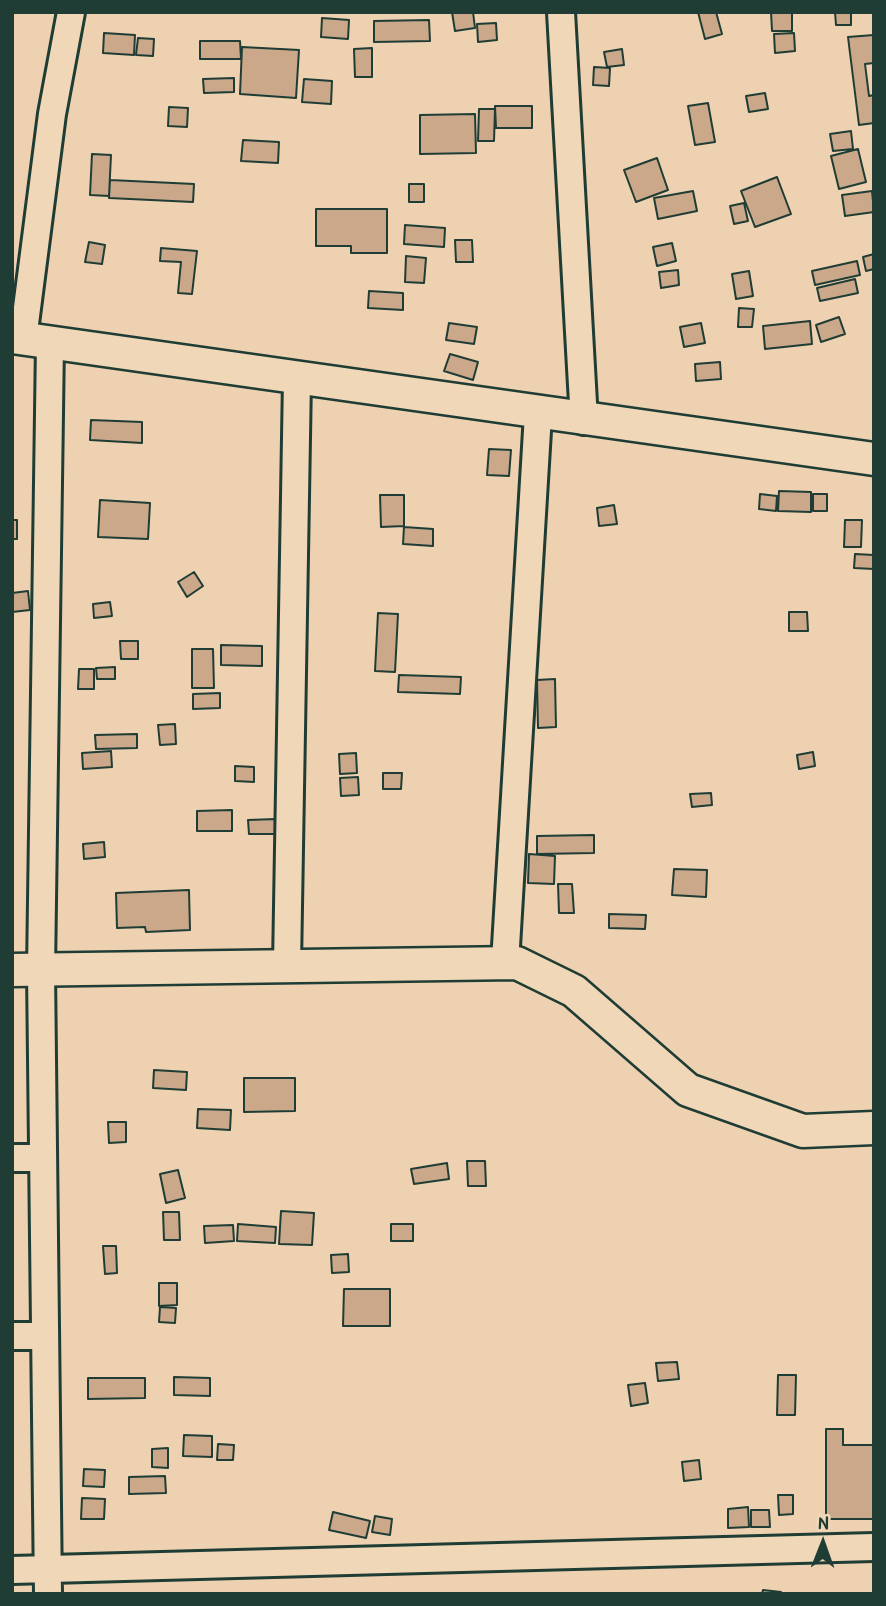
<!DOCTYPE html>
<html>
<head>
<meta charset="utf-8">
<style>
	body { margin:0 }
	#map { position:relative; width:886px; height:1606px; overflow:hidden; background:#eed1b1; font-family:"Patrick Hand",sans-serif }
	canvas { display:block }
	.frame { position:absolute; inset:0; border:14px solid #1f3d34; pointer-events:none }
	.north { position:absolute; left:788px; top:1508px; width:70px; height:70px; -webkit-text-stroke:5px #f0d7b7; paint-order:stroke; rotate:1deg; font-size:19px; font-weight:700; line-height:28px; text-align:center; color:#1f3d34 }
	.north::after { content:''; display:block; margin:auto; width:24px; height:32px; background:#1f3d34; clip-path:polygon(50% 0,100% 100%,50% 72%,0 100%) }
</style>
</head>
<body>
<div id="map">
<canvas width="886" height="1606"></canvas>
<div class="frame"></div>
<div class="north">N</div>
</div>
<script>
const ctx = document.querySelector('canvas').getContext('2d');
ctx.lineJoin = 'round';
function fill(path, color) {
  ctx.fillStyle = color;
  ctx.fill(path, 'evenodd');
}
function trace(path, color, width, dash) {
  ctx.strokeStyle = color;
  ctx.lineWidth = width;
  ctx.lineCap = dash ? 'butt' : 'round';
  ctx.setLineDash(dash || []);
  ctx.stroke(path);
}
const building = new Path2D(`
	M452,12h21l2,16 -20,3z
	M698,12h18l6,22 -17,5z
	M771,12h21v19h-20z
	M835,12h16v13h-15z
	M322,18l27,2 -1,19 -27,-2z
	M429,20l1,21 -56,1v-21z
	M496,23l1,17 -19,2 -1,-18z
	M104,33l31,2 -1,20 -31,-2z
	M794,33l1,18 -20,2 -1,-19z
	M874,35v28l-9,1 4,32 5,-1v28l-15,2 -11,-88z
	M138,38l16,1 -1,17 -17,-1z
	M200,41h40l1,18h-41z
	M242,47l57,3 -3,48 -56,-4z
	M372,48v29h-17l-1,-28z
	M622,49l2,16 -17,2 -3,-15z
	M594,67l16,1 -1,18 -16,-1z
	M234,78v14l-30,1 -1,-14z
	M304,79l28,2 -1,23 -29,-2z
	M765,93l3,16 -19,3 -3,-16z
	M708,103l7,39 -20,3 -7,-39z
	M495,106h37v22h-36z
	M169,107l19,1 -1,19 -19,-1z
	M479,109h16l-1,32h-16z
	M475,114l1,39 -56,1v-39z
	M851,131l2,18 -20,2 -3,-17z
	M243,140l36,2 -1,21 -37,-2z
	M858,149l8,33 -27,7 -8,-33z
	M92,154l19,1 -2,41 -19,-1z
	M657,158l11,32 -32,12 -12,-32z
	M777,177l14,37 -36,13 -14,-36z
	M110,180l84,4 -1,18 -84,-4z
	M409,184h15v18h-15z
	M693,191l4,20 -39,8 -4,-21z
	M872,191l2,21 -29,4 -3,-21z
	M744,203l4,18 -14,3 -4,-18z
	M316,209h71v44h-36v-7h-35z
	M405,225l40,3 -1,19 -40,-3z
	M455,240h17l1,22h-17z
	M89,242l16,3 -3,19 -17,-2z
	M672,243l4,18 -19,5 -4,-19z
	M161,248l36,3 -5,43 -14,-1 3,-31 -21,-1z
	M874,254v15l-8,2 -3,-14z
	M406,256l20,2 -2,25 -19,-1z
	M857,261l3,14 -45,10 -3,-14z
	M678,270l1,15 -18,3 -2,-16z
	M749,271l4,25 -17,3 -4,-25z
	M855,279l3,14 -38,8 -3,-13z
	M369,291l34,2v17l-35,-2z
	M739,308l15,1 -2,18h-14z
	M839,317l6,17 -24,8 -5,-17z
	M810,321l2,23 -47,5 -2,-23z
	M449,323l28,4 -3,17 -28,-4z
	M701,323l4,20 -21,4 -4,-20z
	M450,354l28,8 -5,18 -29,-9z
	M720,362l1,17 -25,2 -1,-17z
	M91,420l51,2v21l-52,-3z
	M489,449l22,1 -2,26 -22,-1z
	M779,491l32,1v20l-33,-1z
	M760,494l17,2 -1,15 -17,-2z
	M813,494h14v17h-14z
	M380,495h24v31l-23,1z
	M100,500l50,3 -2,36 -50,-2z
	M614,505l3,19 -18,2 -2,-18z
	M12,520h5v19h-5z
	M845,520h17l-1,27h-17z
	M404,527l29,2v17l-30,-2z
	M855,554l19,1v14l-20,-1z
	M194,572l9,14 -16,11 -9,-15z
	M28,591l2,19 -18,2v-19z
	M110,602l2,14 -18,2 -1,-14z
	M789,612h18l1,19h-19z
	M378,613l20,1 -3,58 -20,-1z
	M120,641h18v18h-17z
	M221,645l41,1v20l-41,-1z
	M192,649h21l1,39h-22z
	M115,667v12h-18l-1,-11z
	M79,669h15v20h-16z
	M399,675l62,2 -1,17 -62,-2z
	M555,679l1,48 -18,1 -1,-48z
	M220,693v15l-27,1v-15z
	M175,724l1,20 -16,1 -2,-20z
	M137,734v14l-41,1 -1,-14z
	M111,751l1,16 -29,2 -1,-16z
	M813,752l2,14 -16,3 -2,-14z
	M356,753l1,20 -17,1 -1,-20z
	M235,766l19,1v15l-19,-1z
	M383,773h19l-1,16h-18z
	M358,777l1,18 -18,1 -1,-18z
	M711,793l1,12 -20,2 -2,-13z
	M232,810v21h-35v-20z
	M276,819v15h-27l-1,-14z
	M594,835v18l-57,1v-18z
	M104,842l1,15 -21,2 -1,-15z
	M529,854l26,2 -1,28 -26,-1z
	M674,869l33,1 -1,27 -34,-2z
	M558,884h14l2,29h-15z
	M189,890l1,40 -44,2 -1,-5 -28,1 -1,-35z
	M609,914l37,1 -1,14 -36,-1z
	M154,1070l33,2 -1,18 -33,-2z
	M244,1078h51v33l-51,1z
	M198,1109l33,1 -1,20 -33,-2z
	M108,1122h18v20l-17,1z
	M467,1161h18l1,25h-18z
	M447,1163l2,16 -35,5 -3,-15z
	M178,1170l7,28 -19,5 -6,-29z
	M281,1211l33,2 -2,32 -33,-1z
	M163,1212h16l1,28h-16z
	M238,1224l38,3 -1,16 -38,-2z
	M391,1224h22v17h-22z
	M233,1225l1,16 -29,2 -1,-17z
	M103,1246h13l1,27 -12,1z
	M348,1254l1,18 -17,1 -1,-18z
	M159,1283h18v22l-18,1z
	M344,1289h46v37h-47z
	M160,1307l16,1 -1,15 -16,-1z
	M677,1362l2,17 -21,2 -2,-18z
	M778,1375h18l-1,40h-18z
	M174,1377l36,1v18l-36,-1z
	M88,1378h57v20l-57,1z
	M645,1383l3,20 -17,3 -3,-21z
	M826,1429h17v16h31v74h-48z
	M184,1435l28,1v21l-29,-1z
	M218,1444l16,1 -1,15h-16z
	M168,1448v20l-16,-1v-18z
	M699,1460l2,19 -17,2 -2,-19z
	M84,1469l21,1 -1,17 -21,-1z
	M165,1476l1,17 -37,1v-17z
	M778,1495h15v19l-14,1z
	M82,1498l23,1 -1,20h-23z
	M748,1507l1,20 -21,1v-19z
	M751,1510h18l1,17h-19z
	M333,1512l37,9 -4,17 -37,-8z
	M375,1516l17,3 -2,16 -18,-3z
	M763,1590l18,2v2h-19z`);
const minor = new Path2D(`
	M561,12l23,409
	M23,339l29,-225 19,-102
	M505,963l33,-549
	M287,965l10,-586
	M12,1158h30
	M12,1336h32
	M12,1570l862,-23
	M48,1594l-7,-624 9,-627`);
const tertiary = new Path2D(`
	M12,337l862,122
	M12,970l505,-7 57,28 114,99 115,41 71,-3`);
fill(building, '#cca88b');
trace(building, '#1f3d34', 2);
trace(minor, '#1f3d34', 32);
trace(tertiary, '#1f3d34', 37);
trace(minor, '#f0d7b7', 26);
trace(tertiary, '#f0d7b7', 32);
</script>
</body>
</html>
